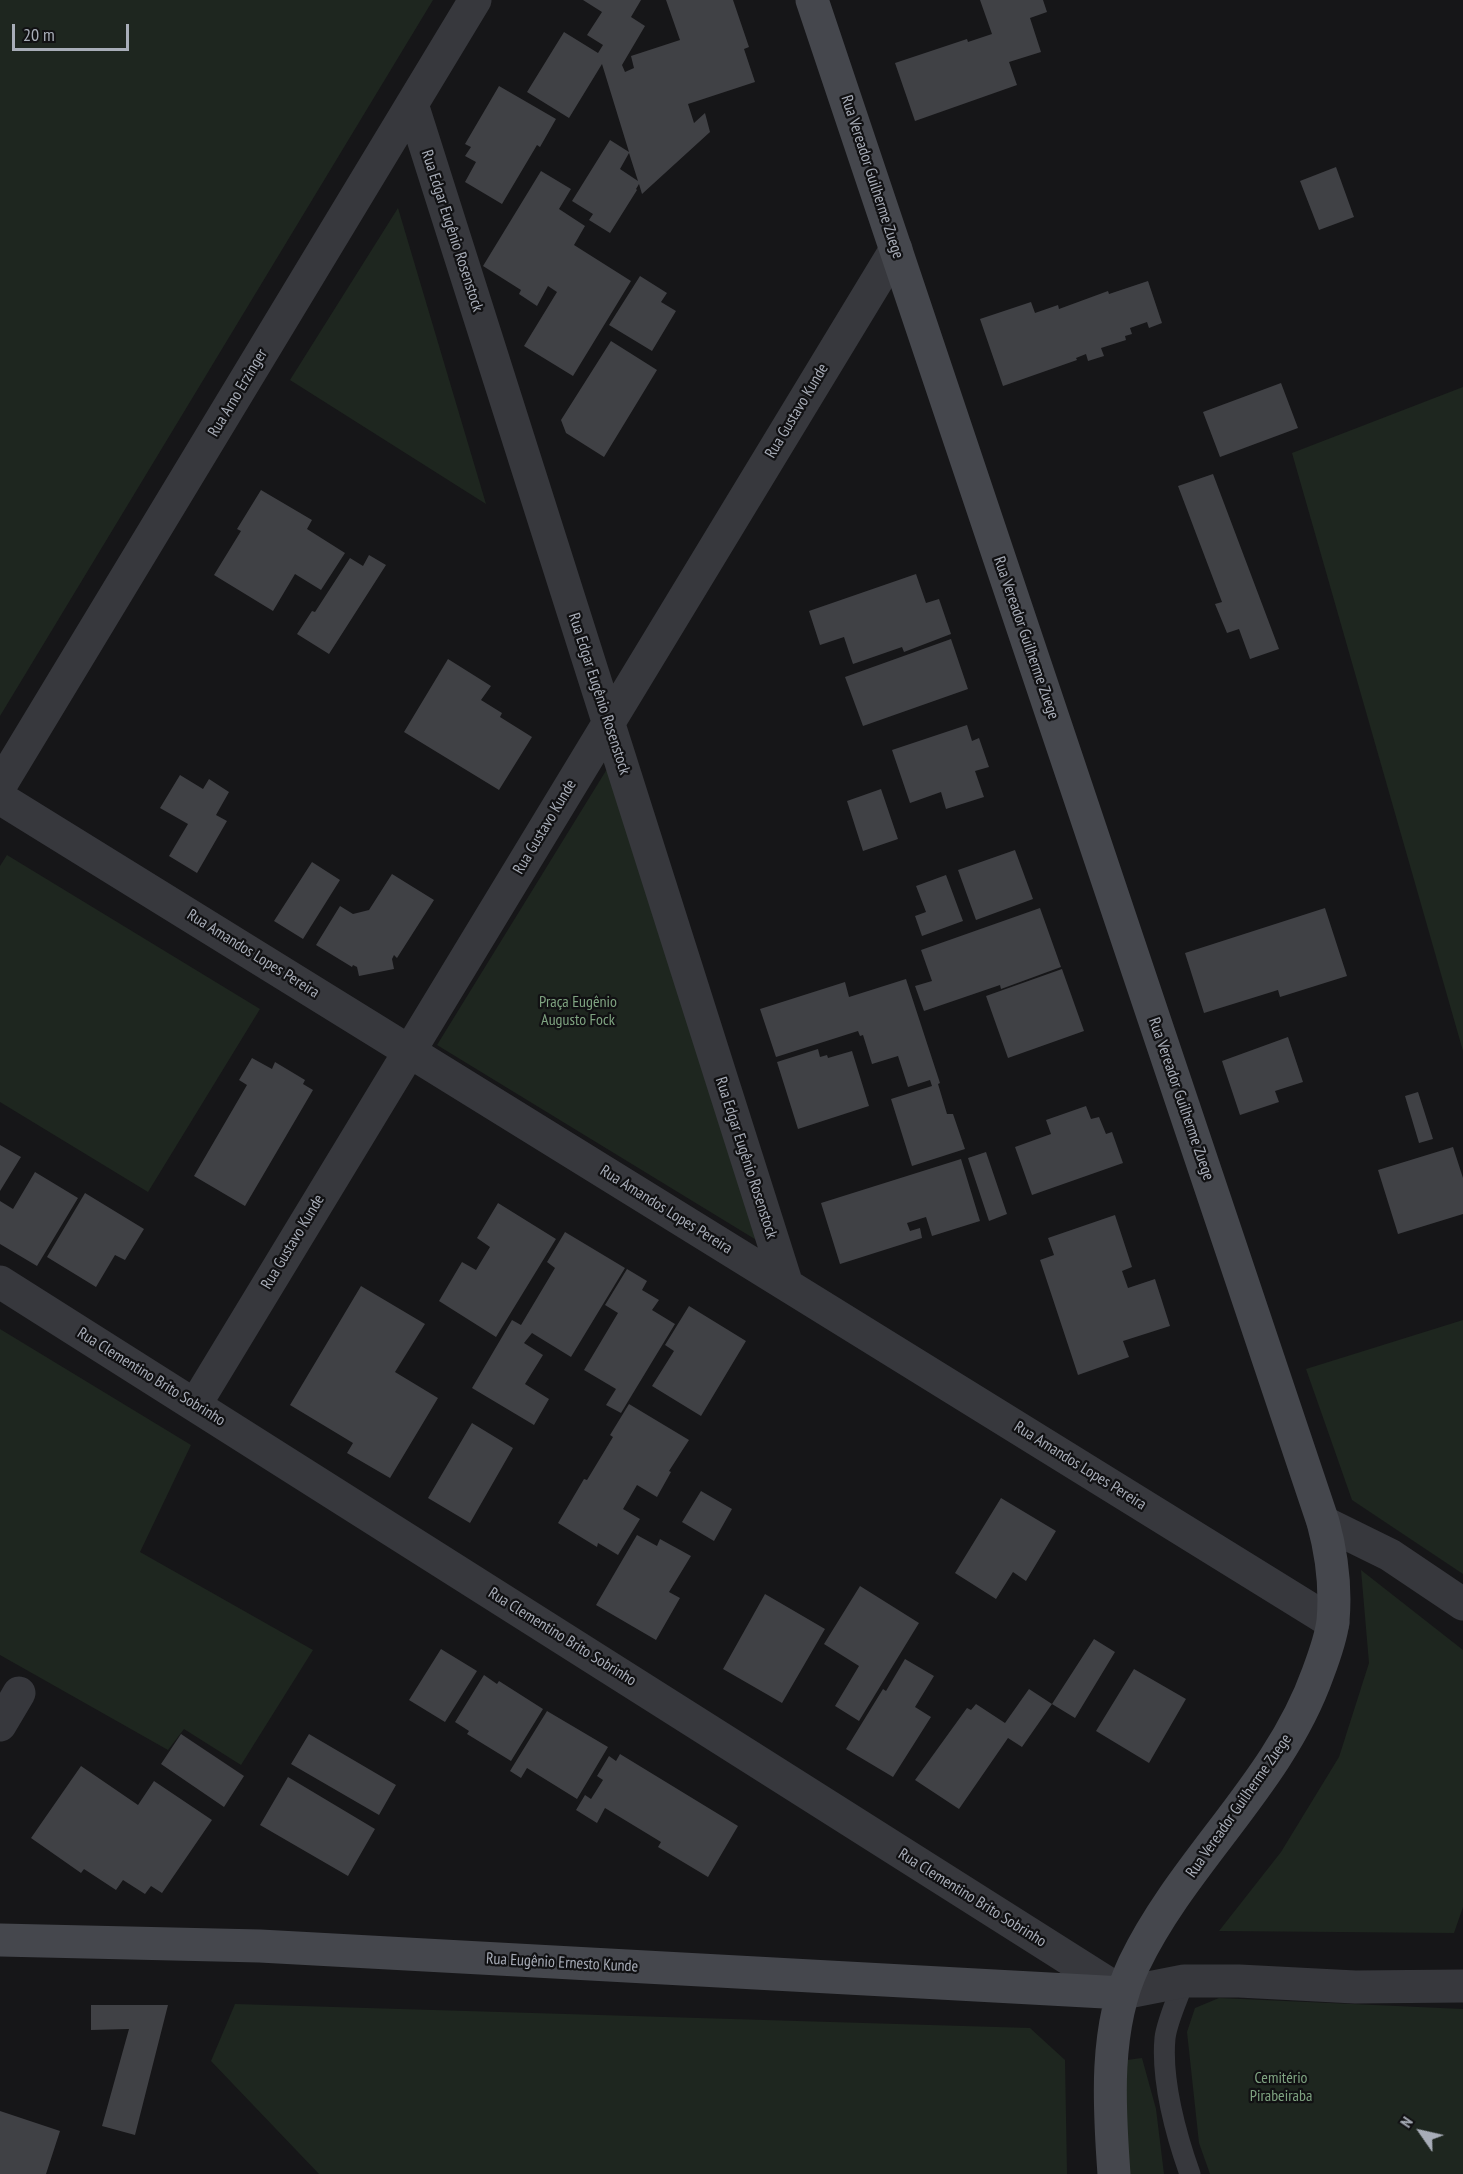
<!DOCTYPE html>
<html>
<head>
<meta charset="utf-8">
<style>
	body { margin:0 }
	#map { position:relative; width:1463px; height:2174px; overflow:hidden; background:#161618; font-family:"PT Sans Narrow",sans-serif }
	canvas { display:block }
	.north { position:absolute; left:1391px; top:2102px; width:60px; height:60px; -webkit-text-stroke:4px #111113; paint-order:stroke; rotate:304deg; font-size:16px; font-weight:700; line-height:24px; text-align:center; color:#a8adb8 }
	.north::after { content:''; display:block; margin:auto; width:21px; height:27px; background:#a8adb8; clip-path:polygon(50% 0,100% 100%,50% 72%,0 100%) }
	.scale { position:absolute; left:12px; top:24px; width:117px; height:27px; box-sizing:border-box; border:3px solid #a8adb8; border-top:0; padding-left:8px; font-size:18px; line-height:21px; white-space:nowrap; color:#a8adb8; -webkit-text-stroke:4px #111113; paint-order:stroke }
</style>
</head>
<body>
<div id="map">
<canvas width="1463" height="2174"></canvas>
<div class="north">N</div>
<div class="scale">20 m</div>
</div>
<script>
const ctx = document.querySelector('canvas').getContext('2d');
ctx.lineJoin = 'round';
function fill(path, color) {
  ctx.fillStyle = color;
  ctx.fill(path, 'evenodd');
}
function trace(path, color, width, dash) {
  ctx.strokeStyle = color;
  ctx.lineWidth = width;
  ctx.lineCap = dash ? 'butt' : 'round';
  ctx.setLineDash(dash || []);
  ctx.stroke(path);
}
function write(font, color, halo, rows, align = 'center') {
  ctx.font = font + ' "PT Sans Narrow",sans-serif';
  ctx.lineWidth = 4.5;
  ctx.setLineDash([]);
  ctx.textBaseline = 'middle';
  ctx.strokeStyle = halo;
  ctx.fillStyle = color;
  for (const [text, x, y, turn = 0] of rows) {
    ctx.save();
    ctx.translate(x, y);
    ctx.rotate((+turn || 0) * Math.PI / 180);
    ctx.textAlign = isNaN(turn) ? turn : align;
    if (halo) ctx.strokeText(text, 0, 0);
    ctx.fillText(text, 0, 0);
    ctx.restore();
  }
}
const green = new Path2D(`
	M0,0h433l-433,716z
	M398,208l88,296 -196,-124z
	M1463,387v664l-171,-598z
	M607,769l151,472 -321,-196z
	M7,855l253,154 -112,183 -148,-90v-236z
	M1463,1320v254l-111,-74 -46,-131z
	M0,1329l191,116 -51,107 173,98 -72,115 -57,-36 -16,21 -168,-95z
	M1361,1570l102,80v257l-9,26 -235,-2 62,-79 58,-95 30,-94z
	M1219,1998l244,11v165h-253l-11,-31 -12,-111 8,-24z
	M235,2004l795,24 35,32 2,114h-748l-108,-113z
	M1142,2058l14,51 8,65h-37l-7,-71 7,-43z`);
const building = new Path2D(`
	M583,0h58l-10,17 14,9 -23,39 3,7 9,-4 -3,-12 49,-16 -14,-40h67l16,47 -5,2 11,33 -67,22 6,19 11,-10 5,19 -68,62 -3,-10 -3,5 1,1 -27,43 -21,-13 4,-6 -21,-13 38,-61 19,12 -27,-88 -33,54 -42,-26 37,-60 34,21 5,-8 -16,-10 15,-23zM629,153l9,28 -18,-12z
	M980,0h63l4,12 -17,6 11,34 -32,10 8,23 -102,36 -20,-58 72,-24 1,3 24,-8z
	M499,86l57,33 -16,28 -3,-2 -35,59 -37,-22 11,-20 -11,-6 6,-9 -6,-3z
	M1336,167l18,50 -35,13 -19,-49z
	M541,171l30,18 -12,20 26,17 -11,19 57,36 -58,95 -49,-30 33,-54 -9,-6 -11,20 -18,-12 2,-4 -38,-24z
	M640,276l27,17 -6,9 15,9 -24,40 -43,-26z
	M1148,281l14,42 -13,5 -2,-6 -17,6 2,6 -7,2 1,4 -25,8 3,8 -16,5 -2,-7 -10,4 1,2 -74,26 -23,-67 51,-17 4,11 23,-8 1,4 49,-18 1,3z
	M611,341l46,29 -53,87 -38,-24 -5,-13z
	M1281,383l17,45 -78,29 -17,-45z
	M1213,474l66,175 -29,10 -11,-30 -12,4 -12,-29 7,-2 -44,-116z
	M261,490l51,30 -5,9 38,24 -24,37 -26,-16 -22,37 -59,-36 27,-44 -4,-2z
	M369,555l17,10 -57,89 -32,-20 15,-23 3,1 35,-54 13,8z
	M916,574l10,29 13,-4 12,35 -47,18 -2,-5 -49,17 -9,-27 -24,8 -11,-34z
	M951,639l17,50 -105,37 -18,-49z
	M448,659l43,27 -10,14 21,13 -2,4 32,20 -33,53 -95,-58z
	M967,725l5,16 7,-3 10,29 -14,4 9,26 -38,12 -5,-17 -31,11 -18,-53z
	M180,775l23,14 6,-10 20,13 -13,23 11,6 -30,52 -28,-17 19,-32 -28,-16z
	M881,789l17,50 -35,12 -16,-50z
	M1015,850l18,49 -57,21 -18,-50z
	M312,862l28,18 -37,59 -29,-18z
	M392,874l42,26 -37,58 -3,-3 -2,4 2,10 -35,7 -2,-9 -4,-2 -1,2 -36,-22 24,-39 13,8 16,-4z
	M946,875l17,46 -41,15 -7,-20 11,-4 -10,-26z
	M1040,908l21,59 -60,22 -1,-4 -76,26 -9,-25 17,-5 -11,-31z
	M1325,908l22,68 -67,21 -2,-7 -74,23 -19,-60z
	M1062,969l22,62 -76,27 -22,-62z
	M906,979l34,104 -2,1 9,30h6l12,35 -53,17 -21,-67 41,-13 -2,-6 -22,7 -10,-31 -26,8 -9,-29 -3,1 -2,-5 -82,26 -16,-48 85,-27 4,15z
	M1288,1037l15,45 -28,9 4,11 -39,13 -18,-54z
	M818,1049l2,8 7,-2 1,3 24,-7 17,55 -71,23 -21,-67z
	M252,1058l20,11 3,-7 30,18 -2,4 10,6 -68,116 -51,-30 53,-91 -8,-5z
	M1418,1092l15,47 -14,4 -14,-47z
	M1086,1106l5,13 8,-2 7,17 6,-2 11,31 -91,32 -17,-48 36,-13 -5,-14z
	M0,1145l21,12 -21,34z
	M1453,1147l10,31v36l-65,20 -20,-64z
	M986,1152l21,62 -18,7 -21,-63z
	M961,1159l19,62 -48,15 -6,-19 -19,6 3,8 10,-3 2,10 -82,26 -19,-61z
	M35,1172l43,26 -41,68 -37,-22v-43l13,8z
	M85,1193l59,36 -19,31 -10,-5 -19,32 -49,-30z
	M498,1203l58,36 -60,98 -57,-36 23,-39 14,8 14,-23 -13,-9z
	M1115,1215l17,52 -10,4 6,17 27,-9 15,47 -47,15 6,16 -51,18 -38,-115 14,-5 -6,-17z
	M565,1232l60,36 -54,89 -39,-24 -8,10 19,12 -18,29 24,15 -15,26 -62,-37 40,-68 9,5 34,-57 -8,-6z
	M627,1269l20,12 -5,9 17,10 -7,10 23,14 -54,89 -15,-8 10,-16 -32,-19 34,-57 -13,-8z
	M361,1286l64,38 -30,48 43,26 -48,80 -43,-25 6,-10 -63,-38z
	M689,1306l57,35 -45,75 -49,-30 22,-35 -9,-6z
	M629,1404l60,36 -20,31 2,1 -14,25 -20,-12 -14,24 17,10 -22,36 -20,-12 -1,4 -39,-24 26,-44 3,1 26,-43 -3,-2z
	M472,1423l41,25 -43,75 -42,-25z
	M701,1491l31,18 -18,32 -32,-19z
	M1001,1498l55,33 -30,50 -13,-9 -17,27 -41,-26z
	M637,1535l20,11 3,-7 31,17 -22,36 11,6 -24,42 -60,-35z
	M860,1586l59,37 -60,98 -24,-15 24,-40 -35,-22z
	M765,1594l60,35 -43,74 -59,-34z
	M1094,1639l21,13 -40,66 -23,-14z
	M441,1649l36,22 -32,51 -36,-22z
	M905,1659l29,17 -19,31 16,10 -38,60 -47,-28 37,-60 3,2z
	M1134,1669l52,30 -37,64 -53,-32z
	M484,1675l13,9 2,-3 44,28 -32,52 -44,-27 2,-3 -14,-9z
	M1029,1689l23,15 -30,43 -14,-9 -49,71 -44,-29 52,-72 4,2 5,-6 29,19z
	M547,1711l61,36 -31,52 -50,-31 -6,10 -11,-7z
	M181,1734l63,42 -20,31 -63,-43z
	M309,1734l87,51 -17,30 -88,-51z
	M620,1754l118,72 -30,51 -50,-30 3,-5 -56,-34 -8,15 -21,-13 9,-15 6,4 12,-19 -6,-4 12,-20 7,5z
	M81,1766l57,39 16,-24 58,39 -50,73 -11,-7 -6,8 -22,-14 -7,10 -32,-21 -3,4 -50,-35z
	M288,1777l87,52 -27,47 -88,-51z
	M91,2005h77l-33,130 -33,-9 27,-97 -38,1z
	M0,2111l60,20 -14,43h-46z`);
const lane = new Path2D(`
	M1184,1981c-6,17 -17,40 -19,57 -4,42 11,97 25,136`);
const street = new Path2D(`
	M412,104l375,1181
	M0,786l475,-786
	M0,798l1333,825
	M0,1282l1123,711 61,-12h55l116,6 108,-1
	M195,1405l701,-1156
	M1323,1522l67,33 73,49
	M0,1725l19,-32`);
const secondary = new Path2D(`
	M812,0l511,1522c9,33 13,65 10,99 -2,17 -9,36 -15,52 -39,110 -134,187 -184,291 -30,63 -25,142 -20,210
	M0,1940l260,6 863,47`);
const streetNames = [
	["Rua Vereador Guilherme Zuege",872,177,72],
	["Rua Edgar Eugênio Rosenstock",452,231,72],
	["Rua Arno Erzinger",238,393,-59],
	["Rua Gustavo Kunde",797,411,-59],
	["Rua Vereador Guilherme Zuege",1026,638,71],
	["Rua Edgar Eugênio Rosenstock",599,694,72],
	["Rua Gustavo Kunde",545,827,-59],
	["Rua Amandos Lopes Pereira",253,954,32],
	["Rua Vereador Guilherme Zuege",1181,1099,71],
	["Rua Edgar Eugênio Rosenstock",746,1158,72],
	["Rua Amandos Lopes Pereira",666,1210,32],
	["Rua Gustavo Kunde",293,1242,-59],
	["Rua Clementino Brito Sobrinho",151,1377,32],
	["Rua Amandos Lopes Pereira",1080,1466,32],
	["Rua Clementino Brito Sobrinho",562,1637,32],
	["Rua Vereador Guilherme Zuege",1239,1806,-55],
	["Rua Clementino Brito Sobrinho",972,1898,32],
	["Rua Eugênio Ernesto Kunde",562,1963,3]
];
const parkNames = [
	["Praça Eugênio",578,1002],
	["Augusto Fock",578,1020],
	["Cemitério",1281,2078],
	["Pirabeiraba",1281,2096]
];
fill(green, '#1e261f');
fill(building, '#404145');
trace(lane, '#37383d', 21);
trace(street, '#37383d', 33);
trace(secondary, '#45474d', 33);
write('16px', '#a8adb8', '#111113', streetNames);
write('16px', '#7fa381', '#111113', parkNames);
</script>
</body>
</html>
